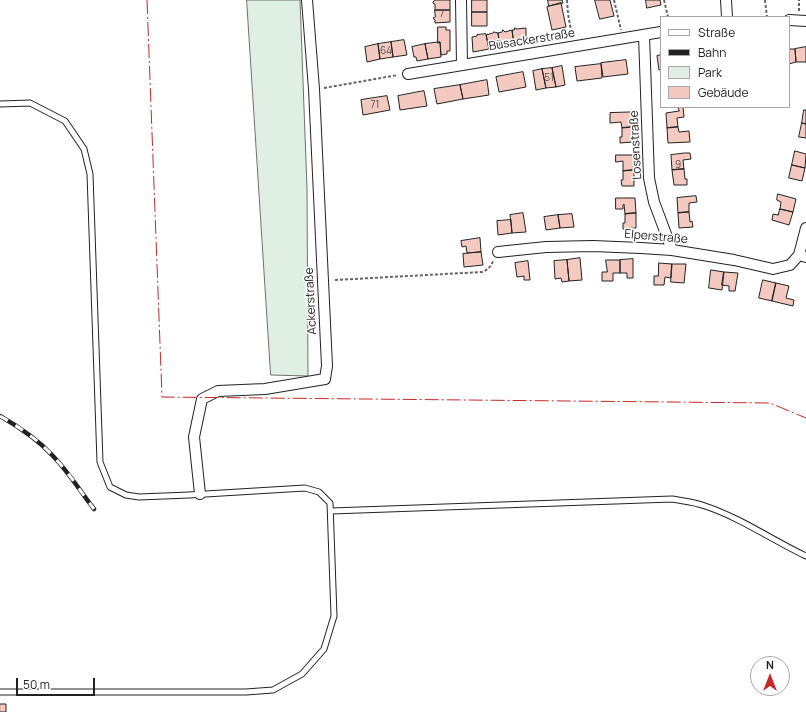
<!DOCTYPE html>
<html>
<head>
<meta charset="utf-8">
<style>
	body { margin:0 }
	#map { position:relative; width:806px; height:712px; overflow:hidden; background:#fff; font-family:Manrope,sans-serif }
	canvas { display:block }
	.legend { position:absolute; left:660px; top:16px; width:130px; height:92px; box-sizing:border-box; background:#fff; border:1px solid #a7a7a7; margin:0; padding:5px 7px; list-style:none; font-size:12px; color:#222 }
	.legend li { display:flex; align-items:center; gap:8px; height:20px }
	.legend b { width:20px; border:1px solid #a7a7a7 }
	.north { position:absolute; left:750px; top:656px; width:40px; height:40px; box-sizing:border-box; background:#fff; border:1px solid #a7a7a7; border-radius:50%; rotate:0deg; font-size:11px; font-weight:700; line-height:16px; text-align:center; color:#222 }
	.north::after { content:''; display:block; margin:auto; width:14px; height:18px; background:#c62828; clip-path:polygon(50% 0,100% 100%,50% 72%,0 100%) }
	.scale { position:absolute; left:16px; top:678px; width:79px; height:18px; box-sizing:border-box; border:2px solid #222; border-top:0; padding-left:5px; font-size:12px; line-height:14px; white-space:nowrap; color:#222; -webkit-text-stroke:3px #fff; paint-order:stroke }
</style>
</head>
<body>
<div id="map">
<canvas width="806" height="712"></canvas>
<ul class="legend">
<li><b style="height:5px;background:#fff"></b>Straße</li>
<li><b style="height:5px;background:#222"></b>Bahn</li>
<li><b style="height:11px;background:#e0efe3"></b>Park</li>
<li><b style="height:11px;background:#f3c9c0"></b>Gebäude</li>
</ul>
<div class="north">N</div>
<div class="scale">50 m</div>
</div>
<script>
const ctx = document.querySelector('canvas').getContext('2d');
ctx.lineJoin = 'round';
function fill(path, color) {
  ctx.fillStyle = color;
  ctx.fill(path, 'evenodd');
}
function trace(path, color, width, dash) {
  ctx.strokeStyle = color;
  ctx.lineWidth = width;
  ctx.lineCap = dash ? 'butt' : 'round';
  ctx.setLineDash(dash || []);
  ctx.stroke(path);
}
function write(font, color, halo, rows, align = 'center') {
  ctx.font = font + ' Manrope,sans-serif';
  ctx.lineWidth = 3;
  ctx.setLineDash([]);
  ctx.textBaseline = 'middle';
  ctx.strokeStyle = halo;
  ctx.fillStyle = color;
  for (const [text, x, y, turn = 0] of rows) {
    ctx.save();
    ctx.translate(x, y);
    ctx.rotate((+turn || 0) * Math.PI / 180);
    ctx.textAlign = isNaN(turn) ? turn : align;
    if (halo) ctx.strokeText(text, 0, 0);
    ctx.fillText(text, 0, 0);
    ctx.restore();
  }
}
const green = new Path2D(`
	M247,0h53l7,189 1,187 -37,-1z`);
const building = new Path2D(`
	M435,0h15v10h-15v-6l-2,-1z
	M472,0h15v12h-15z
	M548,0h14l1,3 -14,3z
	M595,0h15l4,16 -14,3z
	M646,0h14l1,5 -14,3z
	M561,3l5,24 -14,3 -5,-23z
	M435,10h15v12l-15,1v-3l-2,-2 2,-1z
	M472,12h15v14h-15z
	M438,27h8v3h4v21h-3v3l-6,1 -1,-13 -2,1z
	M515,28l2,1 9,-1v15l-12,2 -2,-15h2z
	M503,30l2,2 7,-2 2,15 -14,2 -2,-14 4,-1z
	M494,32l4,1 2,14 -11,2 -3,-14 7,-2z
	M486,34l3,15 -16,3 -1,-15 5,-1v-1z
	M404,40l3,15 -14,2 -2,-15z
	M391,42l2,15 -13,2 -2,-15z
	M438,42h2l1,15 -13,2 -3,-15z
	M378,44l2,15 -13,3 -2,-15z
	M425,44l3,15 -11,2 -1,-4h-2l-2,-10z
	M806,47v15h-10l-1,-13z
	M789,49h6l1,13 -7,2z
	M661,55v14l-2,1 -2,-14z
	M626,60l2,14 -25,3 -2,-14z
	M601,64l1,14 -25,3 -2,-14z
	M562,66l3,19 -9,2 -4,-19z
	M552,68l4,19 -10,1 -4,-19z
	M542,69l4,19 -10,2 -3,-19z
	M523,72l3,15 -27,5 -3,-15z
	M487,80l2,15 -26,4 -3,-14z
	M460,85l3,14 -26,5 -3,-15z
	M424,91l3,15 -27,4 -2,-14z
	M387,96l3,14 -27,5 -2,-15z
	M678,107h5l1,10 -7,1 1,9 -11,1 -1,-15 13,-2z
	M804,110h2v14l-4,-1z
	M629,112h3l1,15 -11,1 -1,-6 -11,1v-10z
	M802,123l4,1v14l-7,-1z
	M633,127v15l-13,1v-6h2v-9z
	M678,127l1,5 10,-1 1,11 -22,1 -1,-15z
	M795,151l11,3 -1,14 -13,-3z
	M685,153h5l1,6 -8,1 1,9 -12,1 -1,-15z
	M616,155h18v15l-11,1v-10l-7,1z
	M792,165l13,3 -3,13 -13,-3z
	M684,169l1,10h2v6h-13l-2,-15z
	M634,170v16h-12l-1,-6h2v-9z
	M778,194l18,5 -3,13 -13,-3 1,-7 -4,-2z
	M696,196l1,6 -8,1v9l-11,1 -1,-15z
	M616,198h19l1,15 -11,1 -1,-10 -1,1v4h-7z
	M780,209l13,3 -4,13 -17,-5 1,-6 5,1z
	M689,212l1,10 2,-1 1,6 -14,1 -1,-15z
	M523,213l3,19 -14,1 -2,-18z
	M636,213v15l-13,1v-6h2v-9z
	M572,214l2,13 -14,1 -2,-13z
	M558,215l2,13 -14,2 -2,-13z
	M511,220l1,13 -14,2 -1,-14z
	M480,238l1,14 -14,1 -1,-7 -4,1 -1,-6z
	M481,252l2,13 -19,2 -1,-13z
	M580,258l2,22 -13,1 -2,-21z
	M633,259v19h-6v-5h-7v-13z
	M567,260l2,21 -7,1 -1,-4 -6,1 -1,-18z
	M606,260h14v13h-7v8h-11v-9h5z
	M528,261l2,19h-6v-4l-7,1 -2,-14z
	M659,263l13,1 -1,14 -6,-1 -1,8h-10v-9h4z
	M672,264h14l-2,19 -13,-1z
	M711,270l13,2 -2,18 -13,-2z
	M724,272l14,1 -3,18h-6v-5l-7,-1z
	M763,280l13,3 -4,18 -13,-3z
	M776,283l13,3 -3,12 8,2 -1,6 -21,-5z
	M0,704h6v8h-6z`);
const path = new Path2D(`
	M567,0l1,14 4,22
	M614,0l7,30
	M664,0l4,17
	M765,0l2,17
	M799,11v-11
	M324,88l74,-13
	M335,280l147,-8c6,-2 9,-6 11,-11`);
const lane = new Path2D(`
	M0,104l30,-1 35,18 19,28 6,25 10,288 10,25 16,8 13,2 50,-2 116,-7 14,4 11,11 4,113 -10,33 -22,25 -29,16 -27,2h-246
	M331,511l341,-12c11,2 23,3 33,7 36,12 67,34 101,50`);
const street = new Path2D(`
	M461,0l1,64
	M726,0l1,17
	M789,20l17,1
	M644,35l5,143 5,24 18,48
	M408,74l253,-42
	M498,252l48,-5 47,-1 48,2 31,2 62,10 39,9 17,-4 9,-10 7,2
	M799,255l7,-27
	M200,494l-6,-57 8,-38 16,-8 47,-2 60,-10 2,-13 -13,-277 -7,-89`);
const rail = new Path2D(`
	M0,416c19,11 37,23 52,39 16,16 28,36 42,54`);
const power = new Path2D(`
	M147,0l15,397 608,6 36,15`);
const numberNames = [
	["7",442,14],
	["64",386,51],
	["51",549,78],
	["71",375,105],
	["9",678,165]
];
const streetNames = [
	["Büsackerstraße",532,40,-9],
	["Losenstraße",636,145,-93],
	["Elperstraße",656,237,5],
	["Ackerstraße",311,301,-93]
];
fill(green, '#e0efe3');
trace(green, '#6f6f6f', 1);
fill(building, '#f3c9c0');
trace(building, '#222', 1);
trace(lane, '#222', 7);
trace(street, '#222', 12);
trace(path, '#646464', 2, [3, 2]);
trace(lane, '#fff', 5);
trace(street, '#fff', 10);
trace(rail, '#222', 4.5);
trace(rail, '#fff', 3, [9]);
trace(power, '#c62828', 1, [14, 3, 2, 3]);
write('10px', '#564c4a', null, numberNames);
write('12px', '#222', '#fff', streetNames);
</script>
</body>
</html>
